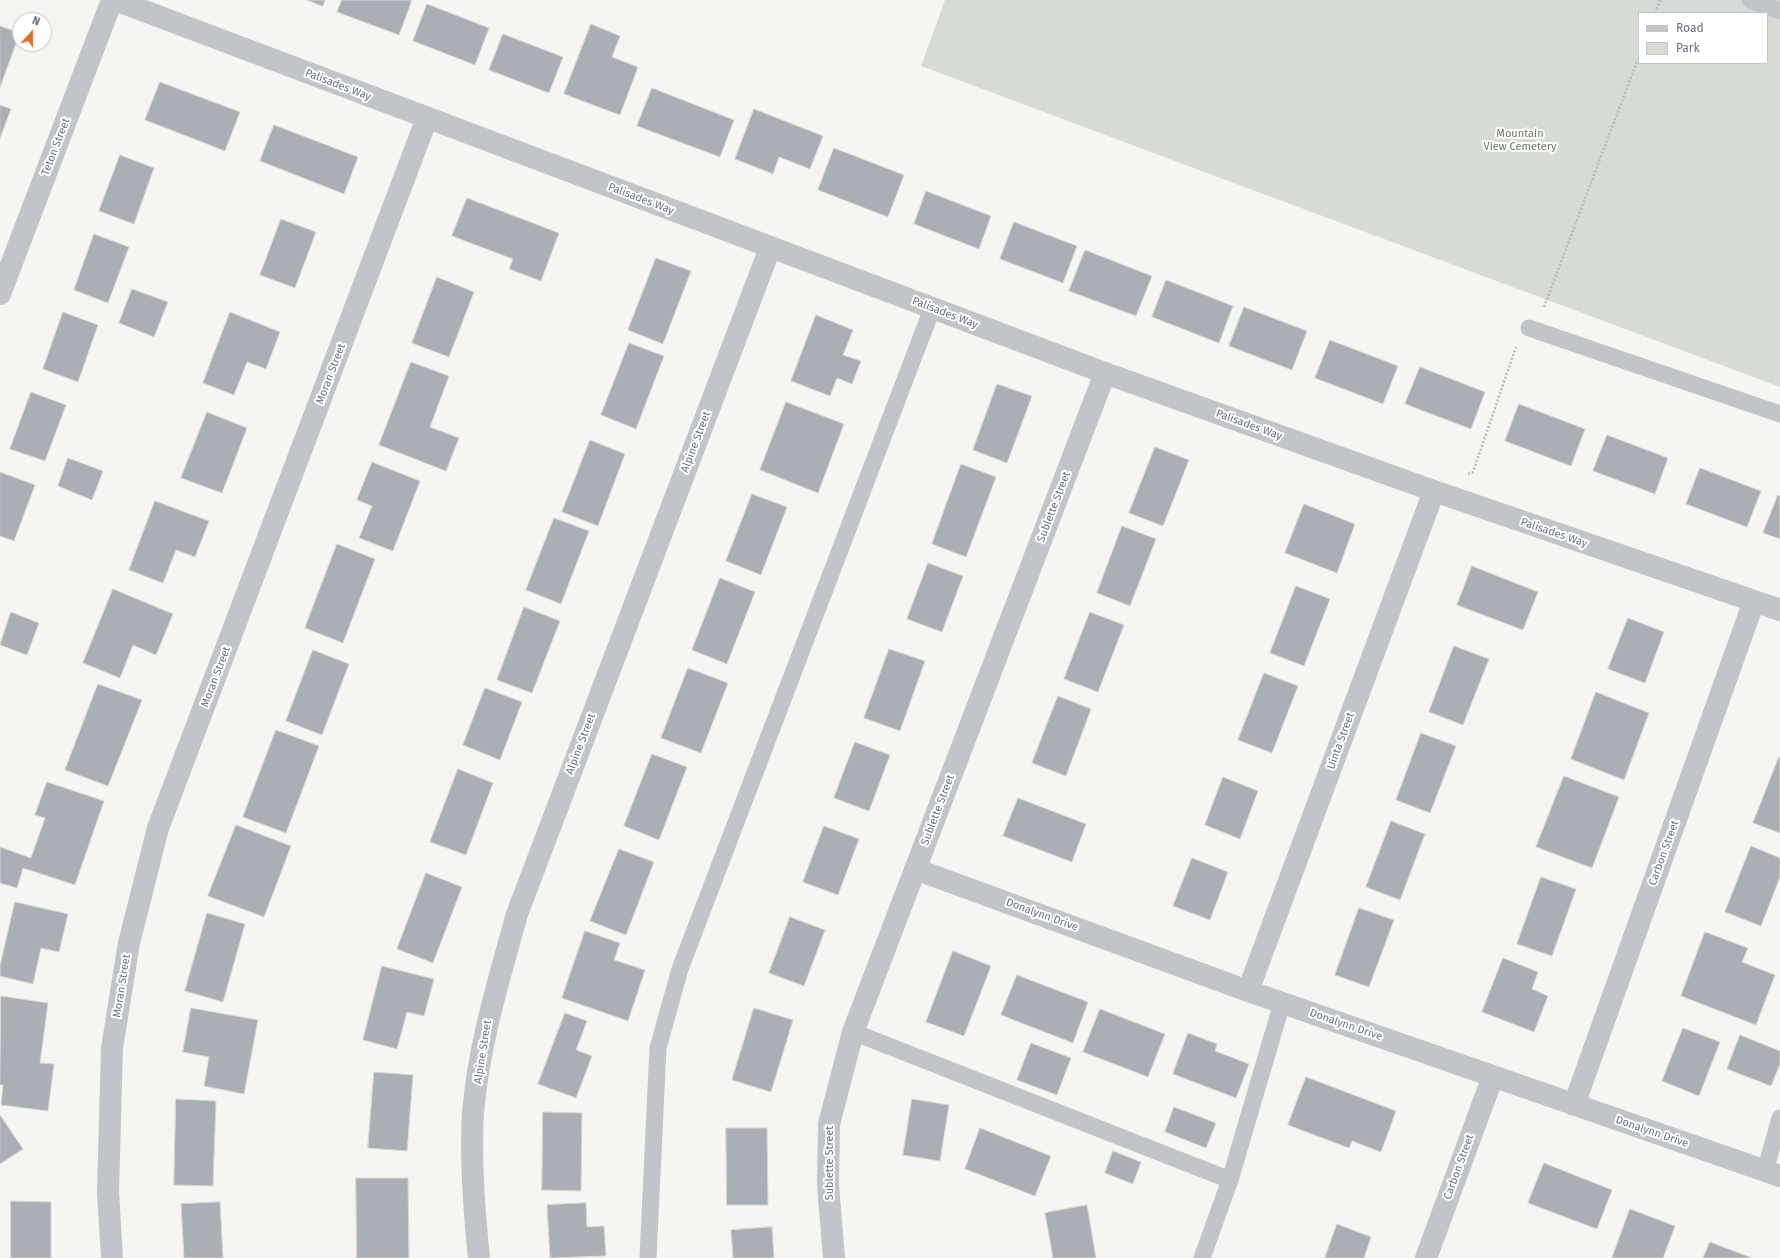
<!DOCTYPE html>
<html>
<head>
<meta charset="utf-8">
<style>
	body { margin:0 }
	#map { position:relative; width:1780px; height:1258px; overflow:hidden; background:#f5f6f2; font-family:"Fira Sans",sans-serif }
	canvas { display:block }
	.legend { position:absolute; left:1638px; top:12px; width:130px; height:52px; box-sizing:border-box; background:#fff; border:1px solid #c2c6cd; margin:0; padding:5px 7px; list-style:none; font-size:12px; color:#667182 }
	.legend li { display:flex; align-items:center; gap:8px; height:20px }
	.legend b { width:20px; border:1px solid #c2c6cd }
	.north { position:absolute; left:12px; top:12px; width:40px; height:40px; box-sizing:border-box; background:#fff; border:1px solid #c2c6cd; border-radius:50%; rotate:21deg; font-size:11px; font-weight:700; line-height:16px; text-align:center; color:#667182 }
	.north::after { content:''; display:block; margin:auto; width:14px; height:18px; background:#d9722f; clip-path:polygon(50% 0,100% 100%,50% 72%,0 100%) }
</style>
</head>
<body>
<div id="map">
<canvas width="1780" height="1258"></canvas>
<ul class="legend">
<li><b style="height:5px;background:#c1c4c8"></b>Road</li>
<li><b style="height:11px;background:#d6dcd4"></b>Park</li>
</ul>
<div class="north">N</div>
</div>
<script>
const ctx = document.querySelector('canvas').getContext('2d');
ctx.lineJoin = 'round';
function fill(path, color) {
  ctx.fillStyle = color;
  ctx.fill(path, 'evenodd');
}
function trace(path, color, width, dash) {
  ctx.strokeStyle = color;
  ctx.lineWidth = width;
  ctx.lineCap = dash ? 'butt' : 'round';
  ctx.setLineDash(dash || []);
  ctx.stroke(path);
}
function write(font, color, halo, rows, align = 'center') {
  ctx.font = font + ' "Fira Sans",sans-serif';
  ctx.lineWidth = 4;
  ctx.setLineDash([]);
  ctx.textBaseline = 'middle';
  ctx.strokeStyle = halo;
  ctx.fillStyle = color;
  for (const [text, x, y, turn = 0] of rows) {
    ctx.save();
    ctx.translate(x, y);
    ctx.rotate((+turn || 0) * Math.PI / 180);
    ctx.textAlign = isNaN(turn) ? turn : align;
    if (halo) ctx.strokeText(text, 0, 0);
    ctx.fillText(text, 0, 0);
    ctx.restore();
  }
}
const green = new Path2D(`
	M945,0h835v387l-859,-321zM1639,13h128v50h-128z`);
const building = new Path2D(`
	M307,0h18l-2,6z
	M342,0h70l-13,35 -62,-23z
	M427,4l62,24 -14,37 -62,-24z
	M591,24l29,12 -8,21 26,10 -18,48 -56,-21z
	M0,26l20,7 -20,54z
	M503,34l60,23 -14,36 -60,-23z
	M160,82l80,30 -15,39 -80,-31z
	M652,88l82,32 -14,37 -83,-31z
	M0,105l11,4 -11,29z
	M754,109l69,27 -13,33 -31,-12 -6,17 -38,-15z
	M274,125l84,32 -14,37 -84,-33z
	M834,148l70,27 -16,42 -70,-27z
	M120,155l34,13 -20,56 -35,-13z
	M926,191l65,25 -12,33 -65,-25z
	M467,198l92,35 -18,48 -32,-12 4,-10 -61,-23z
	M281,219l35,13 -21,56 -35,-13z
	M1014,222l63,24 -14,37 -63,-24z
	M94,234l35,13 -21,56 -34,-13z
	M1085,250l67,26 -16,40 -67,-25z
	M656,258l35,13 -28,73 -35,-14z
	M437,277l37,15 -25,65 -37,-14z
	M1166,280l67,26 -14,37 -67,-26z
	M132,289l36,13 -14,35 -35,-14z
	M1244,307l63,24 -15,39 -63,-24z
	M63,312l35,13 -20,57 -35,-13z
	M230,312l50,20 -14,37 -19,-7 -13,33 -31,-12z
	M816,315l37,15 -10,25 18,6 -9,23 -15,-6 -7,18 -39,-15z
	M1330,340l68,26 -15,38 -68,-26z
	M629,343l35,13 -28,73 -35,-14z
	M411,362l38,14 -19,51 29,11 -13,33 -67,-26z
	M1420,367l65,25 -14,37 -66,-25z
	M997,384l35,12 -25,67 -34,-13z
	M31,392l35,13 -21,56 -35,-12z
	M786,402l58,22 -26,69 -58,-23z
	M1519,404l66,25 -14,37 -66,-25z
	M207,412l40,16 -25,65 -41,-15z
	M1607,435l61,23 -13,36 -62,-23z
	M590,440l35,14 -27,72 -36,-14z
	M1155,447l34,13 -26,66 -34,-13z
	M68,458l35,13 -11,29 -34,-14z
	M372,462l48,19 -27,70 -34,-13 13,-32 -15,-6z
	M961,464l35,13 -30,80 -34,-13z
	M1700,468l61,23 -14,36 -61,-23z
	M0,472l35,13 -21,56 -14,-5z
	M752,494l35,13 -26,68 -35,-14z
	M1778,495l2,1v43l-17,-6z
	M155,501l54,20 -14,36 -19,-7 -13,33 -34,-13z
	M1304,504l51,20 -18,49 -52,-20z
	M554,518l35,13 -28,73 -35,-14z
	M1122,526l34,13 -26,67 -33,-13z
	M337,544l38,15 -32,84 -38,-15z
	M928,563l35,13 -21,56 -35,-13z
	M1472,566l66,26 -15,38 -66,-25z
	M720,578l35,14 -28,72 -35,-14z
	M1296,586l34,13 -26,67 -34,-13z
	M113,589l60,25 -17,41 -23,-10 -13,33 -37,-15z
	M524,607l36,14 -28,72 -35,-13z
	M11,612l28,11 -12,32 -27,-10z
	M1090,612l34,13 -26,67 -34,-13z
	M1628,618l36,14 -19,51 -37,-14z
	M1454,646l35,13 -26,66 -34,-13z
	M889,649l36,12 -25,70 -36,-13z
	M313,650l36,14 -27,71 -36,-14z
	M688,668l40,15 -27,70 -40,-15z
	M1264,673l34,13 -26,67 -34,-13z
	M98,684l44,16 -34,86 -43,-16z
	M485,688l37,14 -22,58 -37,-15z
	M1596,692l53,21 -25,67 -53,-21z
	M1058,696l33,13 -25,67 -34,-13z
	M276,730l43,16 -33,87 -43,-16z
	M1421,733l35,13 -26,67 -34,-13z
	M855,742l35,13 -21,56 -35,-13z
	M652,754l35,13 -28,73 -35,-14z
	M1779,757l1,1v75l-27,-10z
	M458,769l35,14 -27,72 -36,-13z
	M1564,776l55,21 -27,71 -56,-21z
	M1223,777l35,14 -18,48 -35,-14z
	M47,782l57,19 -29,84 -52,-17 -6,20 -17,-5v-36l31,11 14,-40 -10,-3z
	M1018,798l68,26 -14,38 -69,-26z
	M1391,821l34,13 -25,66 -34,-13z
	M236,825l55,21 -27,71 -56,-21z
	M824,826l35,13 -21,56 -35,-13z
	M1751,846l29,12v19l-19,49 -36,-14z
	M619,849l35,13 -28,73 -36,-14z
	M1192,858l36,14 -18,48 -37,-14z
	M426,873l36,14 -29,76 -36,-14z
	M1541,877l35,12 -24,67 -35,-12z
	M15,902l53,12 -9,38 -18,-4 -8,36 -33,-8v-10z
	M1359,908l35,12 -25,67 -34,-12z
	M207,913l38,11 -22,78 -38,-11z
	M790,917l35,13 -21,56 -35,-13z
	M585,931l35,12 -6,17 31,10 -17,51 -66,-23z
	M1705,932l43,16 -6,14 33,13 -19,50 -75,-29z
	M953,951l38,15 -27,70 -38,-14z
	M1503,958l35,14 -6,17 16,7 -14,36 -52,-20z
	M382,966l52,13 -10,37 -17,-4 -10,37 -34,-9z
	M1017,975l71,27 -15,41 -72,-28z
	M1,996l47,7 -8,60 14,1 -6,47 -47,-6 2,-20h-3z
	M191,1008l67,12 -14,74 -40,-8 5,-29 -26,-5z
	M754,1008l39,12 -22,72 -39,-12z
	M1100,1009l65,25 -17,43 -65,-25z
	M565,1013l22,8 -11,29 16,6 -16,42 -38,-14z
	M1683,1028l37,14 -21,54 -37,-15z
	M1188,1033l29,11 -2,7 34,13 -13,34 -63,-24z
	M1740,1035l40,16v13l-9,22 -44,-17z
	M1031,1043l40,15 -14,37 -40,-15z
	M374,1072l39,3 -6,76 -39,-3z
	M1306,1077l90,34 -15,41 -29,-11 -3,7 -61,-23z
	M176,1099l40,2 -3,85 -39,-1z
	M912,1099l37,6 -9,56 -37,-6z
	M1174,1107l42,16 -10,25 -41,-16z
	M543,1112l39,1 -1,78 -39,-1z
	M0,1115l23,34 -23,15z
	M726,1128h41l1,77h-41z
	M980,1128l71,28 -16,40 -70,-27z
	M1113,1151l28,11 -8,22 -28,-11z
	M1544,1163l68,27 -15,39 -69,-26z
	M356,1178h52l1,80h-52z
	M11,1201l40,1v56h-40z
	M220,1202l3,56h-39l-3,-54z
	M586,1203l1,24 17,-1 2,30 -56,2 -3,-53z
	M1087,1205l9,53h-43l-8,-45z
	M1630,1209l45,17 -12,32h-51z
	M1337,1224l34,13 -7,21h-39z
	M772,1227l2,31h-41l-2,-28z
	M1710,1242l42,16h-49z`);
const path = new Path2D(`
	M1655,13l5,-13
	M1544,307l95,-251
	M1468,474l5,-2 43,-125`);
const service = new Path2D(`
	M1750,0l30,11
	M1529,328l251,86
	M853,1032l377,148
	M1765,1171l15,-53
	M648,1258l10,-210 22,-79 252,-660
	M1202,1258l28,-78 52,-177`);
const minor = new Path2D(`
	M115,0l990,373 329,118 346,119
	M0,294l112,-294
	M915,869l333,122 532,185
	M1248,991l186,-500
	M1574,1105l180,-504
	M112,1258l-4,-66 4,-144 17,-105 29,-115 269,-710
	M479,1258c-5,-48 -9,-97 -6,-146 6,-68 26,-133 44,-198l253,-666
	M834,1258l-6,-73 1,-61 24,-92 252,-659
	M1426,1258l67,-182`);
const streetNames = [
	["Palisades Way",338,85,21],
	["Teton Street",56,147,-69],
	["Palisades Way",641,199,21],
	["Palisades Way",945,313,21],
	["Moran Street",331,374,-69],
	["Palisades Way",1249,425,20],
	["Alpine Street",696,442,-69],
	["Sublette Street",1054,507,-69],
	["Palisades Way",1554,533,19],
	["Moran Street",216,677,-69],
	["Uinta Street",1341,741,-70],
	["Alpine Street",581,744,-69],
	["Sublette Street",938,810,-69],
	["Carbon Street",1664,853,-70],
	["Donalynn Drive",1042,915,20],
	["Moran Street",122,986,-81],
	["Donalynn Drive",1346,1025,19],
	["Alpine Street",483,1052,-81],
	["Donalynn Drive",1652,1132,19],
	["Sublette Street",830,1163,-90],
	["Carbon Street",1459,1167,-70]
];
const parkNames = [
	["Mountain",1520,134],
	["View Cemetery",1520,147]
];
fill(green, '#d6dcd4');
fill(building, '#aaafb6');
trace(building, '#d7d7d5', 1);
trace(path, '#b9bbbe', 2.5, [2, 2]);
trace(service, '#c1c4c8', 17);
trace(minor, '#c1c4c8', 22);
write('11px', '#667182', '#fff', streetNames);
write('11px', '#657965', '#fff', parkNames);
</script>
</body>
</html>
